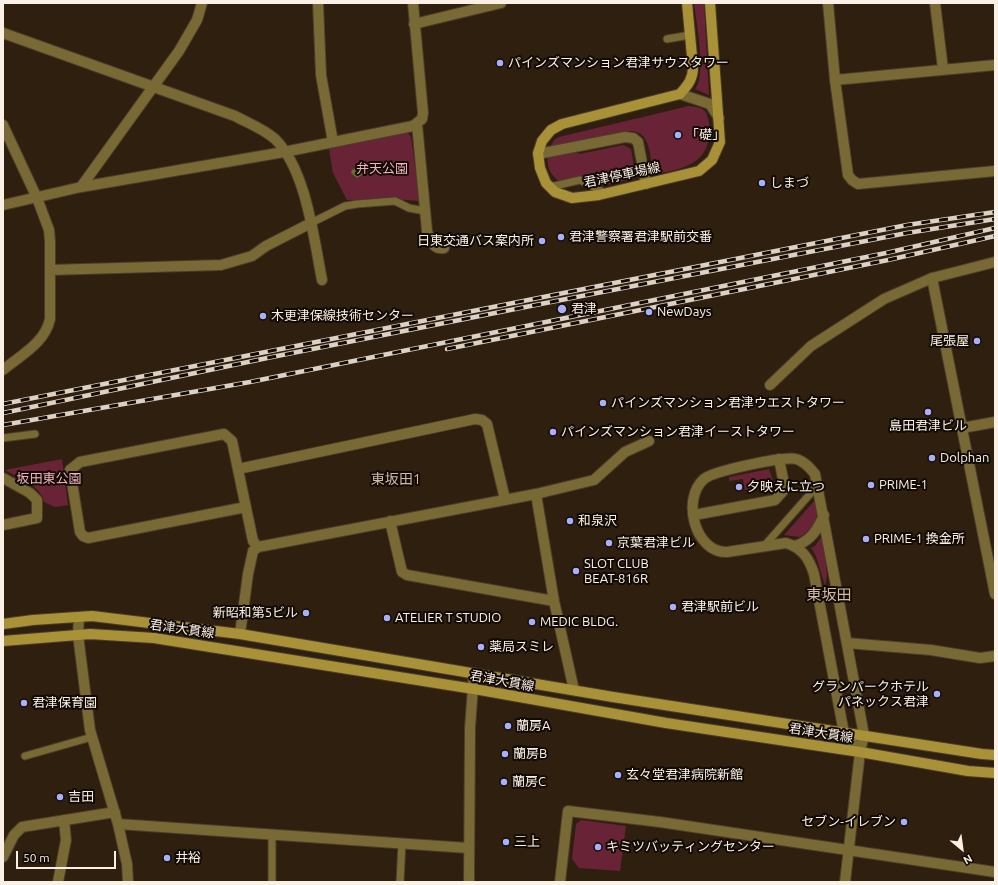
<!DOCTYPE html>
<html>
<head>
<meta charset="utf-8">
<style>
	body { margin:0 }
	#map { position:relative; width:998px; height:885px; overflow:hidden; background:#2f1f0e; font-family:Ubuntu,sans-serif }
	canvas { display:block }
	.frame { position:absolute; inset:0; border:4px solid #fbf0e5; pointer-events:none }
	.north { position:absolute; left:942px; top:829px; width:40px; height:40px; -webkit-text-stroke:3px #120b05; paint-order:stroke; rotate:151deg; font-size:11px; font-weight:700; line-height:16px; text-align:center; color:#fbf0e5 }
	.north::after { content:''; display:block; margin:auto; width:14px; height:18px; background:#fbf0e5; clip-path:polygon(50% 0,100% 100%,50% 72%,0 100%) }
	.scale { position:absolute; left:16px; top:851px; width:100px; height:18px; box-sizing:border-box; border:2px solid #fbf0e5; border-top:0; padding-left:5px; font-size:12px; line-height:14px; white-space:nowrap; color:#fbf0e5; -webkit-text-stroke:3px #120b05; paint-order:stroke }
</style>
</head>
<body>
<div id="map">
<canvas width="998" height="885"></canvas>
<div class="frame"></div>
<div class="north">N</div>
<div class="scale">50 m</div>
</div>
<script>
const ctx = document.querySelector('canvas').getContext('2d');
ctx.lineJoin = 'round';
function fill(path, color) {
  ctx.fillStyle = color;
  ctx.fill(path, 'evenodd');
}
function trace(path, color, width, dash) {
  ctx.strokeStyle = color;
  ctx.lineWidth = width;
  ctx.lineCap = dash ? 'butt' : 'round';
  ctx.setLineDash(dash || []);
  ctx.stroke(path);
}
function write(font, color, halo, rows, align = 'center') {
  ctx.font = font + ' Ubuntu,"Noto Sans JP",sans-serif';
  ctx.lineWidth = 4;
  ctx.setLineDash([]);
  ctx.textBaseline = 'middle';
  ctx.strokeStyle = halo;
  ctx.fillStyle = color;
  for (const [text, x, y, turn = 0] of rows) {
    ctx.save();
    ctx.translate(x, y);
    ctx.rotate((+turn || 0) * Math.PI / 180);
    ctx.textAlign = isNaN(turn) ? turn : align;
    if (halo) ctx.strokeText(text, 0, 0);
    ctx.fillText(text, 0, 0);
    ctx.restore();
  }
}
const green = new Path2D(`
	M694,3h10l5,92 -14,-6c12,-13 1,-68 -1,-86z
	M689,106c6,1 14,1 17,7 6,12 4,33 -4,42 -12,14 -33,16 -49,20 -3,-16 -1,-43 -22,-44l-81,16 4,-7 5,-3z
	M407,132l4,5 9,64 -26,-2 -47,1 -14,-27 -4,-24z
	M623,145l8,4 5,29 -34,8 -23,-10 -20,5c-9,-6 -13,-16 -11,-27l23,-4 9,4z
	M62,459l6,46 -13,2 -11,-5c-3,-17 -26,-24 -39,-32z
	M769,469l5,15 -29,6 -2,-11 -14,2v-4z
	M816,499c3,19 1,27 -16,38l-16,-2z
	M823,534l4,41 -2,11 -9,-30 -5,-8 4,-2z
	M581,820l45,6 -6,45 -41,-3 -7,-9 4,-35z`);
const water = new Path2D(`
	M358,166l7,1v6l-8,5 -6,-5 1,-3z`);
const service = new Path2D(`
	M667,39l23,-4
	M550,187l30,-7 25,13
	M311,223l34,-17 12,-2 38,-3 14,7 16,3
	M3,438l32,-4
	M765,545l53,-60
	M25,756l67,-19
	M272,882v-47
	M400,882l2,-39`);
const minor = new Path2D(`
	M318,3l3,72 12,67
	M828,3l7,77 13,95 4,5 6,4 137,-13
	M935,3l8,66
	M414,24l87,-21
	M3,33l232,83c13,7 29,13 40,23 31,30 39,100 47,141
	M835,80l160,-15
	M680,94l30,10 9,14
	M417,124l10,107c3,9 6,19 17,17
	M538,154l87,-17 8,1 5,4 8,42
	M81,187l98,-136 18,-31 5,-17
	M50,270l171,-5 31,-9 14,-10 45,-23
	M3,370c18,-15 42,-27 47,-51v-78l-1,-11 -12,-32
	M770,385l41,-39 73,-47 48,-21 63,-16
	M238,469l237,-50 7,1 5,4 18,75
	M3,478l27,15 7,7v18l-34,7
	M536,494l58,-14 31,-28 24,-11
	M246,507l-158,31 -5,-2 -3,-4 -10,-62 10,-8 144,-28 8,7 21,100 5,6
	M694,515l81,-15 10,-11 -6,-30
	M390,521l12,51 5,3 147,26
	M795,546c16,-5 23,-17 29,-31
	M79,617l-1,18 12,95 28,94 9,40 1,18
	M240,634l8,-60 5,-23 5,-4 278,-53 18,107 20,89
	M847,643l84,7 49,8 15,-2
	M118,824l350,24
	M3,857l11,-22 8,-8 93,-15
	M58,882l8,-42 -2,-20
	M469,882l1,-154 4,-55
	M560,882l8,-71 92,11 335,50`);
const tertiary = new Path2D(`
	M3,125l34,73
	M3,205l78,-18 203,-35 129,-26 9,-7 1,-6 -10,-110
	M932,278l63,316
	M962,428l33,-6
	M845,882l15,-130 4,-17 -49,-261c-5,-6 -11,-13 -19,-15 -12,-3 -83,12 -92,20 -23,20 -9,74 23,73l59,-9c16,5 23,15 28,31l30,159 16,19`);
const secondary = new Path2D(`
	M687,3l6,64c0,12 -5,18 -13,27l-118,30 -11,6 -9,11 -4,12 2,15 6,15 9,9 17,6 27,-3 100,-24 13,-11 8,-18 -10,-139
	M3,624l30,-4 59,-4 148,18 373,63 369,57 13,1
	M3,641l87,-7 64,4 326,52 186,33 194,29 108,19 27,2`);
const rail = new Path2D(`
	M447,349l441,-89 107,-24
	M3,404l904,-179 88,-13
	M3,413l269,-56 289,-57 346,-67 88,-14
	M3,425l247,-43 636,-129 109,-25`);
const markers = [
	[500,63,4,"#a8b0fc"],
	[678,135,4,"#a8b0fc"],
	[762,183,4,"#a8b0fc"],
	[561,237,4,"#a8b0fc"],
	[542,241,4,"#a8b0fc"],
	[562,309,5,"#a8b0fc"],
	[649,312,4,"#a8b0fc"],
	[263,316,4,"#a8b0fc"],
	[977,341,4,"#a8b0fc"],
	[603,403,4,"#a8b0fc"],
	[928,412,4,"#a8b0fc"],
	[553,432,4,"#a8b0fc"],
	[932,458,4,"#a8b0fc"],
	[871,485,4,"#a8b0fc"],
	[739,487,4,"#a8b0fc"],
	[570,521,4,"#a8b0fc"],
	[866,539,4,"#a8b0fc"],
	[609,543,4,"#a8b0fc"],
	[576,571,4,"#a8b0fc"],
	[673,607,4,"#a8b0fc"],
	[306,613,4,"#a8b0fc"],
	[387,618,4,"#a8b0fc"],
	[532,622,4,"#a8b0fc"],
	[481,647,4,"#a8b0fc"],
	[937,694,4,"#a8b0fc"],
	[24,703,4,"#a8b0fc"],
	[508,726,4,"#a8b0fc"],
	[505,754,4,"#a8b0fc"],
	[618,775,4,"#a8b0fc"],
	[504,782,4,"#a8b0fc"],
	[60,797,4,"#a8b0fc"],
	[904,822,4,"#a8b0fc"],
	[506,842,4,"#a8b0fc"],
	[598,847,4,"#a8b0fc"],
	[167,858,4,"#a8b0fc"]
];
const poiNames = [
	["パインズマンション君津サウスタワー",508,63],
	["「礎」",686,135],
	["しまづ",770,183],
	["君津警察署君津駅前交番",569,237],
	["日東交通バス案内所",534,241,"right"],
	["君津",571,309],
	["NewDays",657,312],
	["木更津保線技術センター",271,316],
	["尾張屋",969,341,"right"],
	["パインズマンション君津ウエストタワー",611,403],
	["島田君津ビル",928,426,"center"],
	["パインズマンション君津イーストタワー",561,432],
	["Dolphan",940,458],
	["PRIME-1",879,485],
	["夕映えに立つ",747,487],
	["和泉沢",578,521],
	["PRIME-1 換金所",874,539],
	["京葉君津ビル",617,543],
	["SLOT CLUB",584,564],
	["BEAT-816R",584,579],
	["君津駅前ビル",681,607],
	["新昭和第5ビル",298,613,"right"],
	["ATELIER T STUDIO",395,618],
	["MEDIC BLDG.",540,622],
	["薬局スミレ",489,647],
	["グランパークホテル",929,687,"right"],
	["パネックス君津",929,702,"right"],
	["君津保育園",32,703],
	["蘭房A",516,726],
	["蘭房B",513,754],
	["玄々堂君津病院新館",626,775],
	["蘭房C",512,782],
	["吉田",68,797],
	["セブン-イレブン",896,822,"right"],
	["三上",514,842],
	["キミツバッティングセンター",606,847],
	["井裕",175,858]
];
const parkNames = [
	["弁天公園",382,169],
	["坂田東公園",49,479]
];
const streetNames = [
	["君津停車場線",622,175,-12],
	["君津大貫線",182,629,8],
	["君津大貫線",502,681,10],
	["君津大貫線",821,733,9]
];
const neighbourhoodNames = [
	["東坂田1",396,479]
];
const quarterNames = [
	["東坂田",829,595]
];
fill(green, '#692336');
fill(water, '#5e7228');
trace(service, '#4c3c2c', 9);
trace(minor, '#4c3c2c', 12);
trace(tertiary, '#4c3c2c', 12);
trace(secondary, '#4c3c2c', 12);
trace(service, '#786935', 7);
trace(minor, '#786935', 10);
trace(tertiary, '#786935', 10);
trace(secondary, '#a99138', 10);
trace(rail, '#ddd1c5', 4.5);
trace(rail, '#120b05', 3, [9]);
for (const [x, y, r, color] of markers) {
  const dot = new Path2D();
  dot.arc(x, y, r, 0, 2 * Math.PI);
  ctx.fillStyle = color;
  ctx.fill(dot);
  trace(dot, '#120b05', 1.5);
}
write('13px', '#fbf0e5', '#120b05', poiNames, 'left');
write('13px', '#f4b1be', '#120b05', parkNames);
write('13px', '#fbf0e5', '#120b05', streetNames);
write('14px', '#d1bba6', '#120b05', neighbourhoodNames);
write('15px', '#d1bba6', '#120b05', quarterNames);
</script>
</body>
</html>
